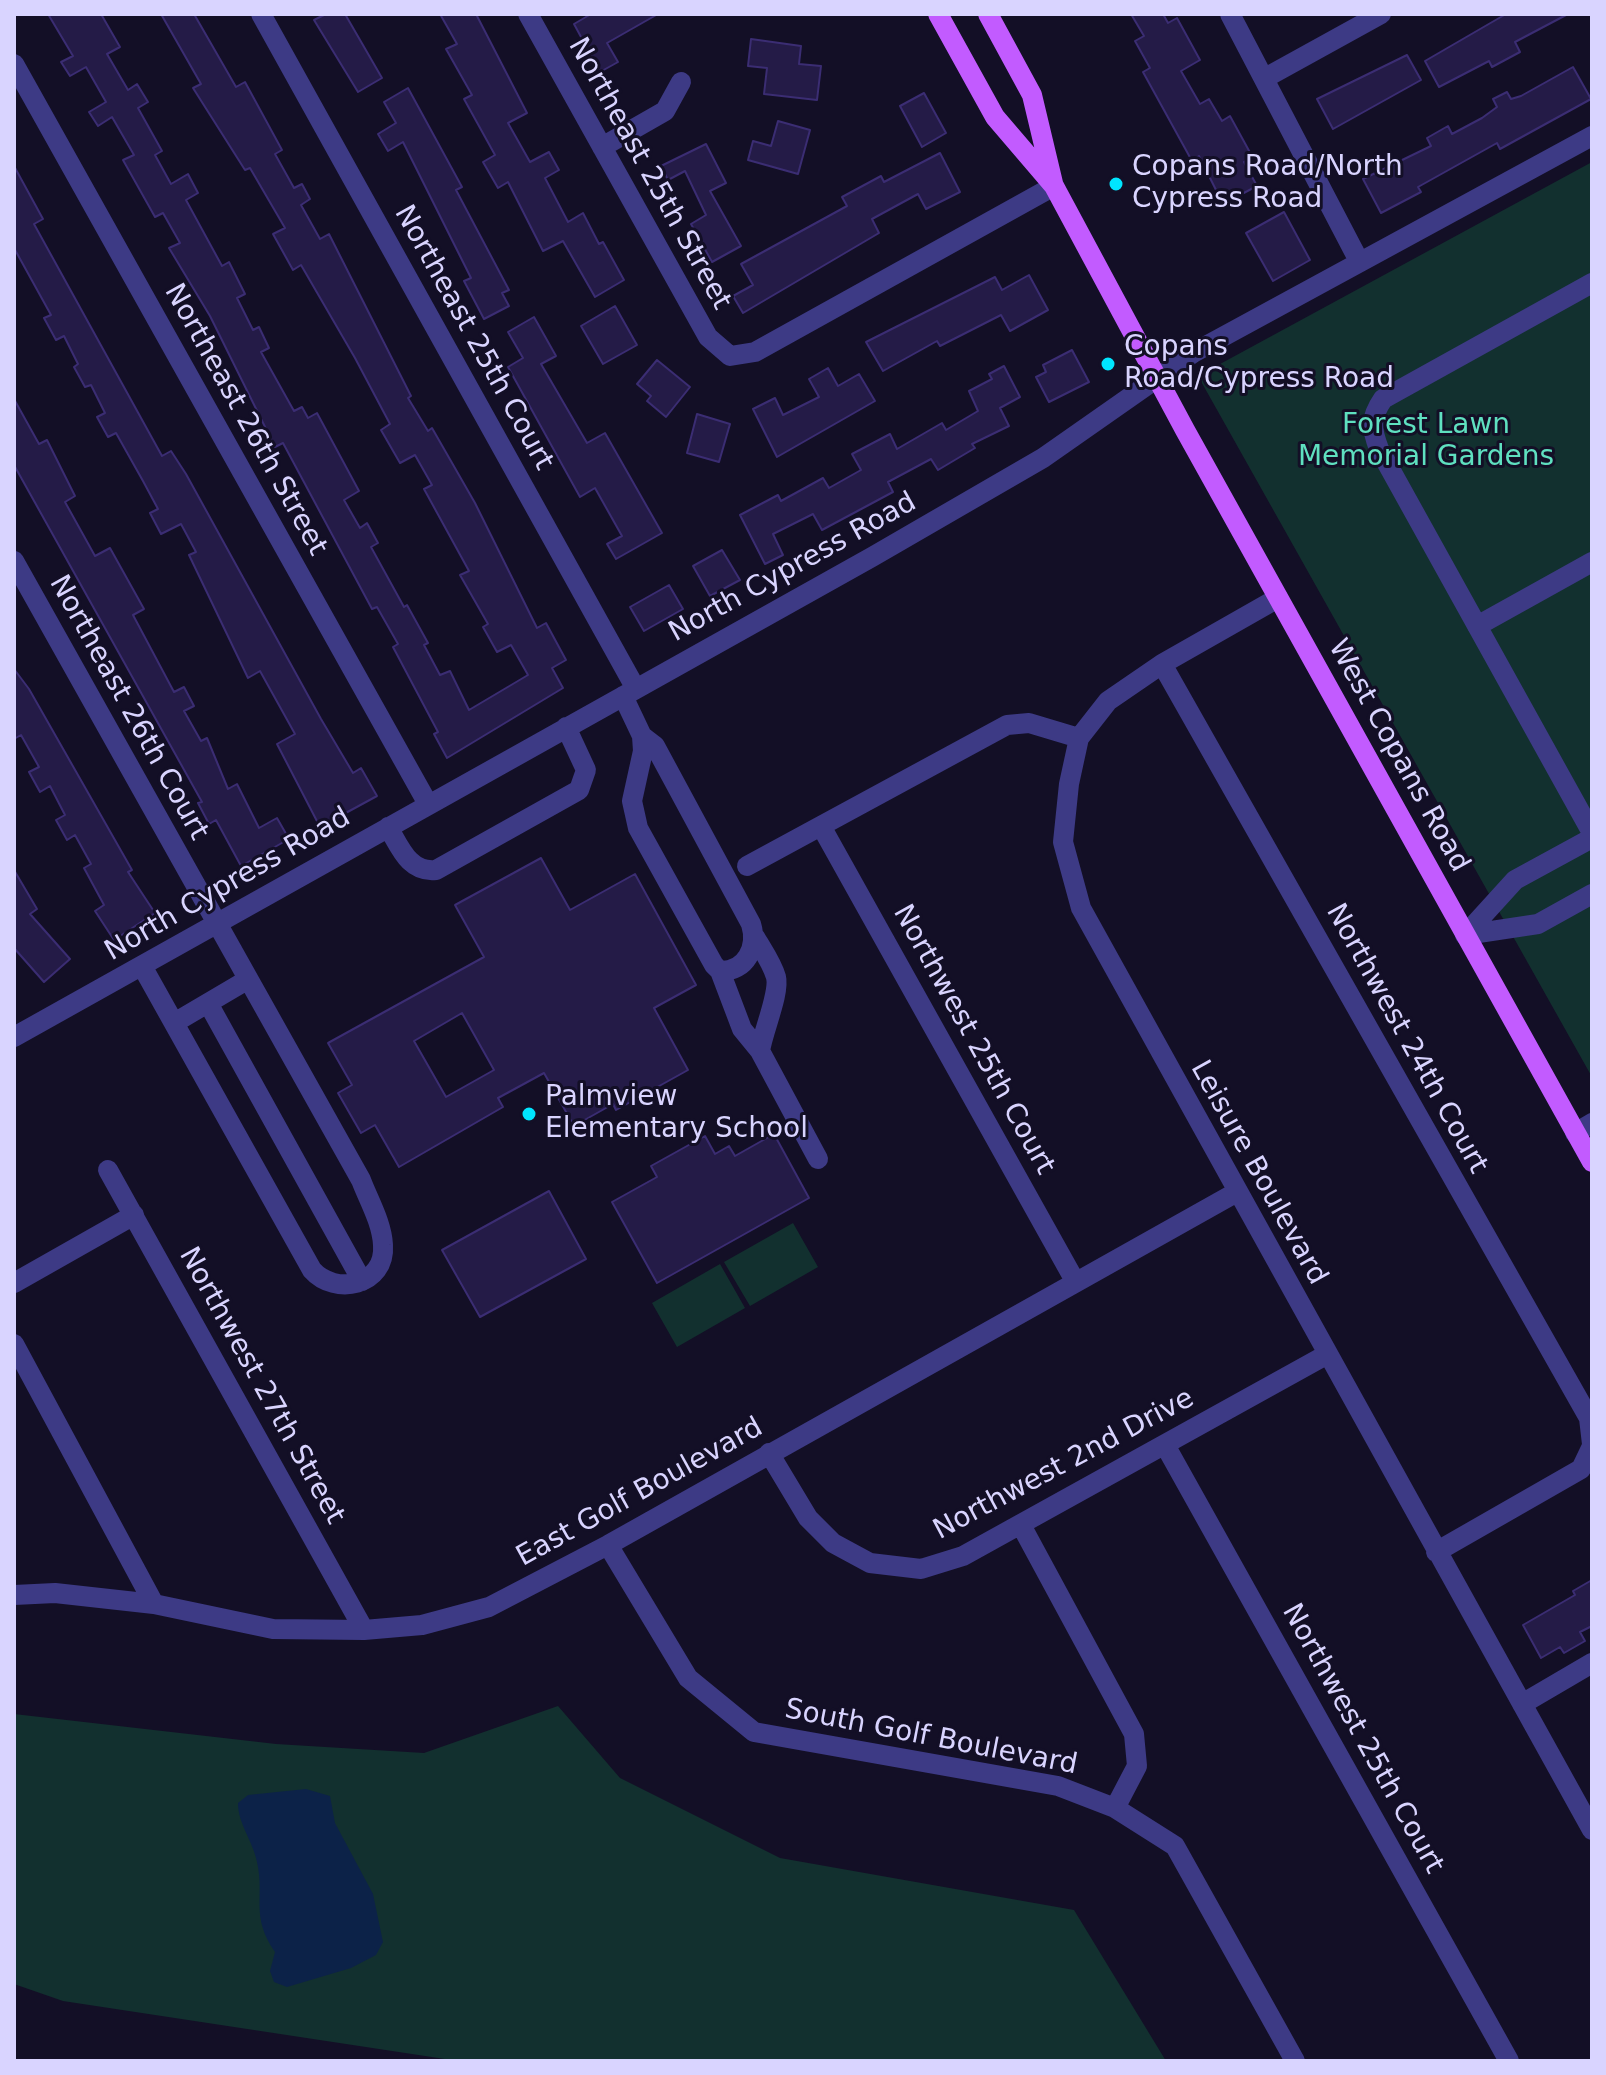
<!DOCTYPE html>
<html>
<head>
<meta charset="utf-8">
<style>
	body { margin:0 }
	#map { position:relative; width:1606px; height:2075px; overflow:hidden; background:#130f26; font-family:"DejaVu Sans",sans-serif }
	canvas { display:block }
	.frame { position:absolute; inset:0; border:16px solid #d9d4ff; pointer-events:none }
</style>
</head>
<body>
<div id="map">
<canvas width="1606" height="2075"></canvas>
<div class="frame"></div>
</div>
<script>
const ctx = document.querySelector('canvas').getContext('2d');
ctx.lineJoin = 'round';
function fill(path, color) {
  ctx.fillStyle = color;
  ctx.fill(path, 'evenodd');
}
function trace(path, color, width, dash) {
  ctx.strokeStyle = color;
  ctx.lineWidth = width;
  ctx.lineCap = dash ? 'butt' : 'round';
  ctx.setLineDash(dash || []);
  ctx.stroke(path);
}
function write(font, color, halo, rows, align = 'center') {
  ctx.font = font + ' "DejaVu Sans",sans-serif';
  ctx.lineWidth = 6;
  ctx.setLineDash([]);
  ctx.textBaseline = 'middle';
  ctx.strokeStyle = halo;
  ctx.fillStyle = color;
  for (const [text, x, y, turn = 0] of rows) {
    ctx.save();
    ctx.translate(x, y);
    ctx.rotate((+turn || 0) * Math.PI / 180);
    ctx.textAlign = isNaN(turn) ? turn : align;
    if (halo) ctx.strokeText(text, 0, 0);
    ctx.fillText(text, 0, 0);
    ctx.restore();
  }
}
const green = new Path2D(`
	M1592,162v915l-394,-701z
	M793,1223l25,44 -68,39 -26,-44z
	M720,1264l25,44 -68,39 -25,-44z
	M558,1706l62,72 160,80 294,52 92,151h-708l-395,-60 -49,-17v-270l262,30 148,9z`);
const water = new Path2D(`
	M306,1789l24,7 5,27 38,71 10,48 -7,13 -25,13 -64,19 -13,-5 -4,-11 5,-19c-25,-36 -10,-54 -18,-90 -4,-21 -19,-38 -19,-59l10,-8z`);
const building = new Path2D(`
	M48,14h53l19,33 -13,7 21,36 9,-6 11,18 -10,6 24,43 -7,4 16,29 17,-10 10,19 -12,7 36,66 7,-4 16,32 -8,4 16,32 6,-3 10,21 -8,4 33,59 8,-4 6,11 9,-5 42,78 -15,9 16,28 7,-5 11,20 -7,4 33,60 3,-2 21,38 -4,2 16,30 10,-4 19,39 59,-35 -17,-30 -14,7 -14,-25 5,-3 -28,-49 9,-4 -45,-82 8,-4 -17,-30 -15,8 -19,-33 9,-6 -35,-66 -54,-93 -8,5 -20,-36 12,-6 -35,-60 -5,2 -52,-82 8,-4 -40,-70h33l42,73 9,-5 37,68 -7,4 19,34 8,-4 8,15 -9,6 19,34 9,-5 82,162 -3,2 20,33 4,-3 43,75 62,125 9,-5 20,37 -14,8 11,20 -116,70 -13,-24 4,-2 -45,-85 5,-3 -21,-37 -5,2 -89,-166 -8,4 -65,-131 -41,-68 11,-5 -17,-30 -8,4 -32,-57 11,-5 -22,-38 -14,9 -9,-14 17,-10 -20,-35 -16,9 -9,-14 12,-6z
	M326,14h19l37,64 -24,14 -44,-72z
	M440,14h36l51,99 -19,10 22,39 19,-10 10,18 -14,8 23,44 15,-9 16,31 4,-2 21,38 -29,17 -32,-56 -20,10 -35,-69 -10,6 -15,-26 12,-7 -31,-56 8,-4 -26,-46 11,-5z
	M591,14h67l-51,29 11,19 -18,10 -26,-48z
	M1131,14h32l5,9 9,-5 23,42 -19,11 19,33 9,-5 13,22 8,-5 23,42 -9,4 13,24 -34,18 -24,-48 -7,5 -49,-89 7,-4 -15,-27 9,-5z
	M1506,14h62l-53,28 5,10 -28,15 -3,-6 -50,26 -14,-26z
	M751,39l50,7 -2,18 22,2 -4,34 -53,-6 3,-26 -19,-2z
	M1407,55l14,25 -88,49 -16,-30z
	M1573,67l18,32 -91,50 -3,-6 -79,44 3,5 -40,21 -18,-34 68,-33 -4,-8 21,-12 4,8 30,-16 15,-11 -4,-8 14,-7 4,7 10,-3z
	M408,88l54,99 -6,3 53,100 -7,3 7,13 -25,13 -20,-38 7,-3 -68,-136 -15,9 -10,-17 18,-11 -12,-21z
	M924,93l22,40 -24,14 -22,-41z
	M778,121l32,9 -12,44 -50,-14 5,-19 18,5z
	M706,144l20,39 -16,8 31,55 -29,16 -21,-38 15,-9 -21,-44 -17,9 -7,-14z
	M940,153l20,39 -34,17 -8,-15 -46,25 7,14 -136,80 -10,-17 20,-11 -12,-21 106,-58 -5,-9 39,-21 3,6z
	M14,166l29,53 -9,5 128,232 9,-5 15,23 135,245 32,54 8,-5 16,28 -57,31 -43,-83 18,-10 -35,-63 -12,7 -59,-123 7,-3 -15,-28 -20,10 -11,-21 8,-4 -15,-28 -27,-48 -8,4 -11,-20 8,-4 -14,-28 -6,2 -11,-20 4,-3 -14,-28 -8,4 -12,-22 7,-3 -37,-67z
	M1284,212l26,48 -37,21 -27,-48z
	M1029,275l19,35 -38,21 -9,-16 -61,31 -3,-5 -54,30 -17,-29 129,-65 7,13z
	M615,306l22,39 -34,19 -22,-38z
	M534,317l22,39 -15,8 46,79 18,-10 57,100 -46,26 -9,-15 15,-8 -27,-48 -15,9 -72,-130 15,-9 -15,-26z
	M1072,350l17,32 -40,20 -13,-25 10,-5 -3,-7z
	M657,360l33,27 -24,30 -19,-16 4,-5 -14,-12z
	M1004,366l16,31 -20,11 9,18 -37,18 3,4 -37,22 -7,-11 -43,23 5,10 -71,38 -9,-16 -40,20 10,21 -18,9 -25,-49 38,-20 3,6 42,-23 6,10 32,-18 -9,-16 38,-20 7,15 45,-26 4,7 32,-19 -9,-20 23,-12 -3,-5z
	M828,368l10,18 21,-12 16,27 -98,56 -24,-48 22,-11 8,17 36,-18 -10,-18z
	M14,399l25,45 8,-4 28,56 -10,6 30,54 15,-8 34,61 -11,6 41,77 10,-5 10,19 -10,5 17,30 6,-3 21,51 9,-5 22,44 18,-10 12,21 -48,27 -25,-46 -7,4 -11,-21 4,-1 -188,-337z
	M697,414l33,10 -11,38 -32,-9z
	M722,550l18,30 -30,16 -17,-30z
	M669,585l14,24 -39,22 -14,-24z
	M14,669l15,20 103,181 -4,2 27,41 -41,27 -19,-29 9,-6 -20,-37 7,-4 -16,-29 -8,5 -11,-20 9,-5 -15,-29 -10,6 -11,-20 10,-5 -18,-32 -7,4z
	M541,858l29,52 65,-36 61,111 -42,23 34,62 -72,40 -3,-6 -39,22 -30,-53 -46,25 5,9 -104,60 -24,-42 -14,8 -23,-40 14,-8 -24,-42 156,-86 -29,-52zM462,1013l32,57 -48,27 -32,-56z
	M14,870l23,39 -7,5 40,45 -26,23 -30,-34z
	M774,1134l35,64 -152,85 -45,-81 45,-25 -6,-11 54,-30 10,18 14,-8 6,10z
	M549,1191l37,68 -106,58 -38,-67z
	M1592,1580v46l-12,6 5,9 -21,12 -4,-6 -19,11 -18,-33 52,-30 -2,-4z`);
const minor = new Path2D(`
	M261,14l375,675
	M528,14l180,323 22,19 25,-4 299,-166
	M1230,14l129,247
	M14,64l414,740
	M1265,78l116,-64
	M602,147l63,-36 16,-29
	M1592,283l-209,116c-13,19 -12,29 -4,50l213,384
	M14,561l347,619c8,21 21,43 22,65 3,41 -48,51 -71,25l-170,-304
	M1278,598l-116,66 -54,37 -29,37 -10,46 -6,58 18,66 511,922
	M1477,626l115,-64
	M1162,664l427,754 3,26
	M623,696l19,40 1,15 -11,50 6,27 76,137 6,6c26,1 38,-24 31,-47l-96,-178 -13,-10
	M821,826l254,455
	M388,827c12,20 21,46 48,43l143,-80 7,-20 -20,-43
	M747,866l260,-141 22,-2 50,15
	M1465,935l50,-55 77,-42
	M1465,935l73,-11 54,-30
	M720,971l22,58 18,22c3,-20 20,-58 16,-74 -4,-14 -14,-28 -21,-40
	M208,1003l154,278
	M174,1023l73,-43
	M14,1037l858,-480 171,-99 150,-105 399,-217
	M760,1051l58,108
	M1575,1133l17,-10
	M108,1170l256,460
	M14,1283l120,-68
	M14,1344l140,260
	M1165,1445l344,616
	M769,1453l39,65 25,25 37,20 51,6 42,-13 363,-201
	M1021,1525l113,209 3,32 -22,42
	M608,1545l80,133 66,54 304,54 57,22 60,38 120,215
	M1436,1552l145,-83 11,-23
	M14,1595l41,-2 99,11 119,25 91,1 58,-5 67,-18 119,-62 629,-353
	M1522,1704l70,-41`);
const major = new Path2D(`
	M938,14l57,103 59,69 131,244 407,732
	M988,14l44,81 21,88`);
const markers = [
	[1116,184,8,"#00e5ff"],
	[1108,364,8,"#00e5ff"],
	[529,1114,8,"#00e5ff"]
];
const poiNames = [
	["Copans Road/North",1132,168],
	["Cypress Road",1132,200],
	["Copans",1124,348],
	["Road/Cypress Road",1124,380],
	["Palmview",545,1098],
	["Elementary School",545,1130]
];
const streetNames = [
	["Northeast 25th Street",649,174,61],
	["Northeast 25th Court",473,338,61],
	["Northeast 26th Street",245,420,61],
	["North Cypress Road",793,568,-29],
	["Northeast 26th Court",128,708,61],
	["West Copans Road",1398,756,61],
	["North Cypress Road",228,885,-30],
	["Northwest 24th Court",1406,1039,61],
	["Northwest 25th Court",973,1040,61],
	["Leisure Boulevard",1258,1173,61],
	["Northwest 27th Street",261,1386,61],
	["Northwest 2nd Drive",1064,1465,-28],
	["East Golf Boulevard",640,1493,-29],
	["South Golf Boulevard",931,1738,11],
	["Northwest 25th Court",1362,1739,61]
];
const parkNames = [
	["Forest Lawn",1426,426],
	["Memorial Gardens",1426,458]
];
fill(green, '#12302f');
fill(water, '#0c2248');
fill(building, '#241b47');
trace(building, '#3b2d73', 2);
trace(minor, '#3d3a85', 20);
trace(major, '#c25bff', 20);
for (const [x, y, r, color] of markers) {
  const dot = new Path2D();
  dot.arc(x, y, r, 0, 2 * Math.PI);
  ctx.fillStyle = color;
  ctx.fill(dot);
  trace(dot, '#130f26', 3);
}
write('28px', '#d9d4ff', '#130f26', poiNames, 'left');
write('28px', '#d9d4ff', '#130f26', streetNames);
write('28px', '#5fe0c0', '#130f26', parkNames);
</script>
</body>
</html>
